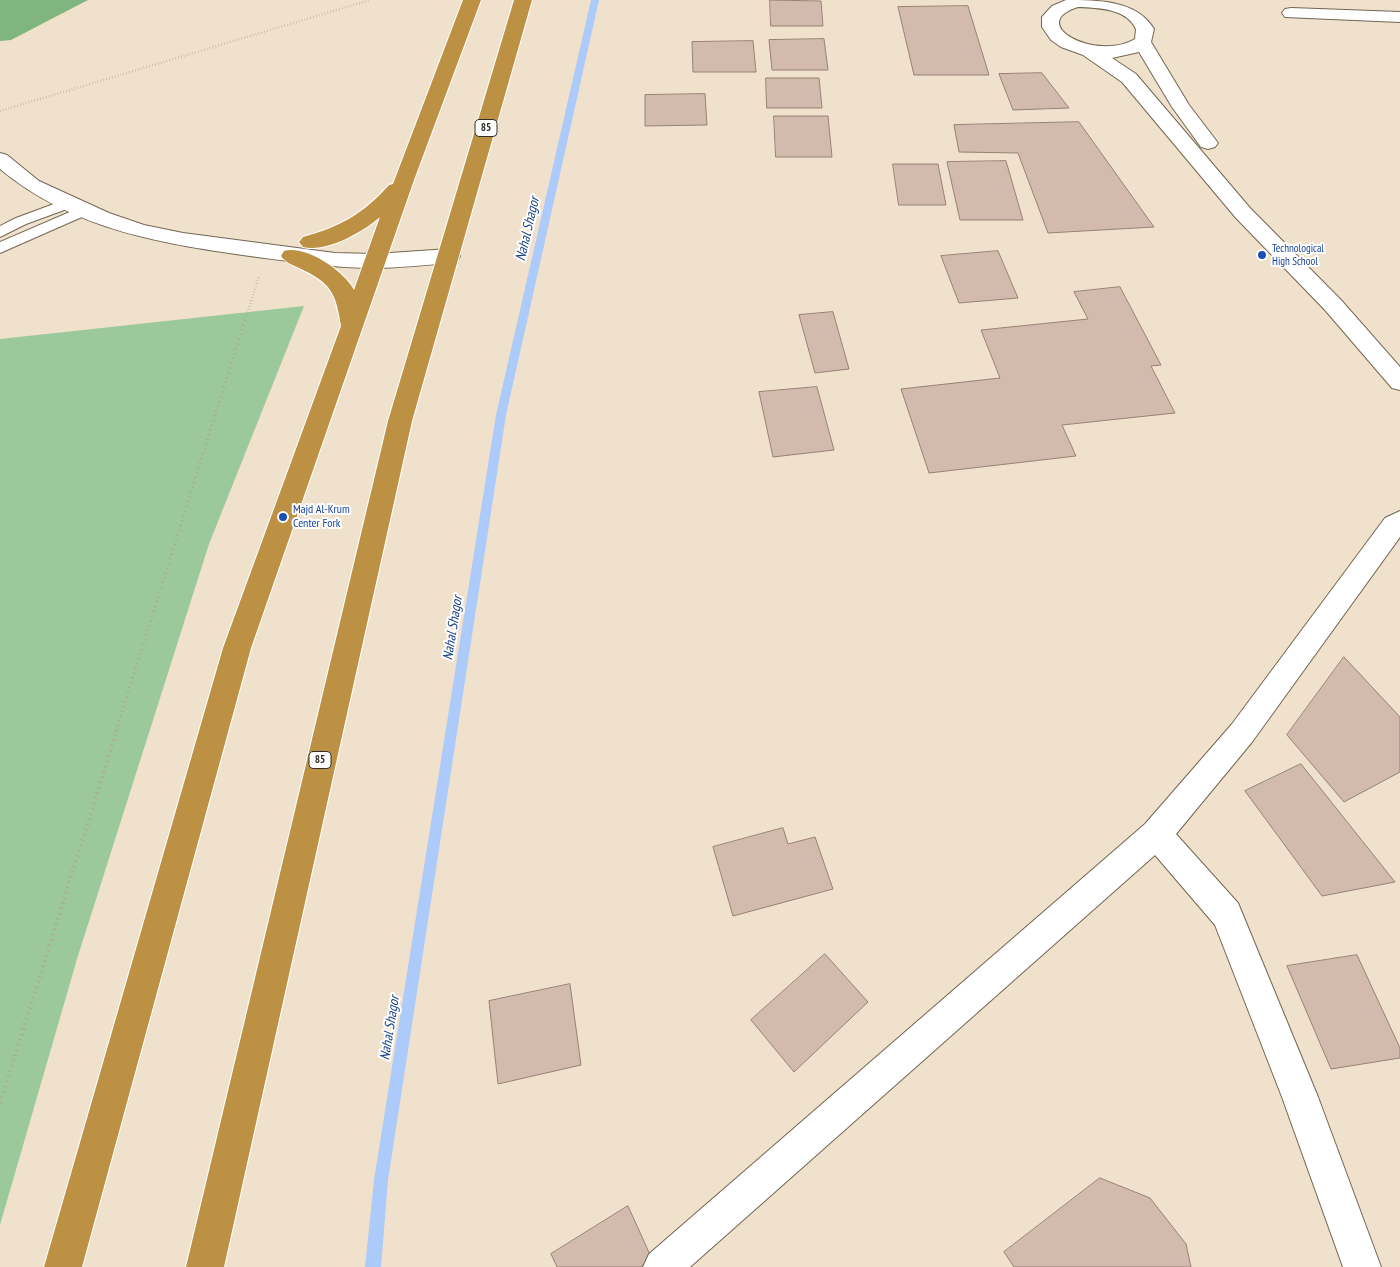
<!DOCTYPE html>
<html>
<head>
<meta charset="utf-8">
<style>
	body { margin:0 }
	canvas { display:block; background:#f0e1cc }
</style>
</head>
<body>
<canvas width="1400" height="1267"></canvas>
<script>
const ctx = document.querySelector('canvas').getContext('2d');
ctx.lineJoin = 'round';
function fill(path, color) {
  ctx.fillStyle = color;
  ctx.fill(path, 'evenodd');
}
function trace(path, color, width, dash) {
  ctx.strokeStyle = color;
  ctx.lineWidth = width;
  ctx.lineCap = dash ? 'butt' : 'round';
  ctx.setLineDash(dash || []);
  ctx.stroke(path);
}
function write(font, color, halo, rows, align = 'center') {
  ctx.font = font + ' "PT Sans Narrow",sans-serif';
  ctx.lineWidth = 4;
  ctx.setLineDash([]);
  ctx.textBaseline = 'middle';
  ctx.strokeStyle = halo;
  ctx.fillStyle = color;
  for (const [text, x, y, turn = 0] of rows) {
    ctx.save();
    ctx.translate(x, y);
    ctx.rotate((+turn || 0) * Math.PI / 180);
    ctx.textAlign = isNaN(turn) ? turn : align;
    if (halo) ctx.strokeText(text, 0, 0);
    ctx.fillText(text, 0, 0);
    ctx.restore();
  }
}
const green = new Path2D(`
	M304,306l-95,238 -132,415 -77,266v-886z`);
const forest = new Path2D(`
	M0,0h88l-77,40 -11,1z`);
const stream = new Path2D(`
	M591,0h8l-93,415 -118,765 -7,87h-16l9,-87 122,-765z`);
const building = new Path2D(`
	M770,0l51,1 2,25h-52z
	M968,6l21,69h-75l-16,-68z
	M824,39l4,31h-56l-3,-30z
	M753,41l3,31h-63l-1,-30z
	M1042,73l27,35 -56,2 -14,-36z
	M766,78h53l3,30h-55z
	M705,94l2,31 -62,1v-31z
	M774,116h54l4,41h-56z
	M1079,122l75,105 -106,6 -30,-80 -59,-1 -5,-27z
	M1006,161l17,59h-63l-13,-58z
	M893,164h45l8,41h-47z
	M998,251l20,47 -59,5 -18,-47z
	M1120,287l41,78 -10,1 24,47 -113,12 14,31 -147,17 -28,-84 99,-11 -19,-48 107,-11 -14,-27z
	M833,312l16,57 -34,4 -16,-58z
	M817,387l17,63 -61,7 -14,-65z
	M1344,657l56,60v55l-56,30 -57,-67z
	M1301,764l94,118 -73,14 -77,-105z
	M783,828l5,16 27,-7 18,52 -100,27 -20,-69z
	M825,954l43,48 -74,70 -43,-52z
	M1357,955l43,93v10l-69,11 -44,-103z
	M570,984l11,81 -83,19 -9,-83z
	M1100,1178l50,20 36,46 5,23h-177l-10,-15z
	M628,1206l24,53 -12,8h-83l-6,-13z`);
const pathFar2 = new Path2D(`
	M0,111l370,-111
	M246,318l13,-42`);
const pathFar1 = new Path2D(`
	M116,731l130,-414`);
const path = new Path2D(`
	M0,1103l117,-373`);
const lane = new Path2D(`
	M70,198l5,2 2,3 -2,3 -49,18 -26,13v-11l16,-8z
	M86,205l5,2 3,3 -3,3 -91,40v-11z`);
const street = new Path2D(`
	M1291,8l109,4v10l-115,-5 -3,-4 3,-4z
	M0,153l7,2 32,26 70,32 35,12 39,8 152,20 40,1 74,-5 8,2 3,5 -3,5 -8,2c-25,2 -50,5 -75,5 -40,0 -78,-6 -117,-11 -93,-13 -182,-26 -257,-88z
	M1400,511v26l-148,205 -76,92 62,69 80,194 63,170h-38l-61,-170 -67,-172 -60,-70 -465,412h-47l6,-13 496,-430 87,-100 153,-206z`);
const secondary = new Path2D(`
	M1066,0c32,0 71,0 88,29l-3,13 38,63 29,38 -3,4 -7,2 -7,-2 -29,-40 -33,-55 -27,6 24,16 114,134 91,92 59,67v23l-8,-2 -67,-78 -89,-92 -114,-136 -39,-27 -22,-8 -10,-7 -9,-13v-10l10,-11zM1078,7c20,1 48,1 58,22l-1,10c-39,23 -110,-15 -57,-32z`);
const highway = new Path2D(`
	M463,0h18l-67,180 -163,468 -169,619h-38l179,-619 118,-322c-5,-33 -10,-43 -40,-57 -8,-4 -15,-6 -20,-13l3,-5c22,-6 60,20 70,39l26,-73c-17,15 -54,36 -77,30l-4,-5 4,-5c37,-10 60,-23 86,-52l4,-1z
	M514,0h18l-120,421 -188,846h-38l202,-846z`);
const markers = [
	[1262,255,5,"#1a4fb4"],
	[283,517,5,"#1a4fb4"]
];
const shields = [
	[486,128,22],
	[320,760,22]
];
const shieldNames = [
	["85",486,128],
	["85",320,760]
];
const farTransitnames = [
	["Technological",1272,249],
	["High School",1272,262]
];
const transitNames = [
	["Majd Al-Krum",293,510],
	["Center Fork",293,524]
];
const waterNames = [
	["Nahal Shagor",528,229,-77],
	["Nahal Shagor",453,628,-81],
	["Nahal Shagor",390,1028,-81]
];
fill(green, '#9cc99c');
fill(forest, '#80b580');
fill(stream, '#accafa');
fill(building, '#d2baad');
trace(building, '#988175', 1);
trace(lane, '#736653', 2);
trace(street, '#736653', 2);
trace(secondary, '#736653', 2);
trace(highway, '#fff', 2);
trace(pathFar2, '#afa392', 2.5, [0.5, 2.5]);
trace(pathFar1, '#afa392', 3, [1, 4]);
trace(path, '#afa392', 4, [1, 4.5]);
fill(lane, '#fff');
fill(street, '#fff');
fill(secondary, '#fff');
fill(highway, '#bc9144');
for (const [x, y, r, color] of markers) {
  const dot = new Path2D();
  dot.arc(x, y, r, 0, 2 * Math.PI);
  ctx.fillStyle = color;
  ctx.fill(dot);
  trace(dot, '#fff', 2);
}
for (const [x, y, w] of shields) {
  const box = new Path2D();
  box.roundRect(x - w / 2, y - 8.5, w, 17, 4);
  ctx.fillStyle = '#fff';
  ctx.fill(box);
  trace(box, '#332d25', 1);
}
write('bold 11px', '#332d25', null, shieldNames);
write('11px', '#164399', '#fff', farTransitnames, 'left');
write('12px', '#164399', '#fff', transitNames, 'left');
write('italic 14px', '#173f84', '#fff', waterNames);
</script>
</body>
</html>
